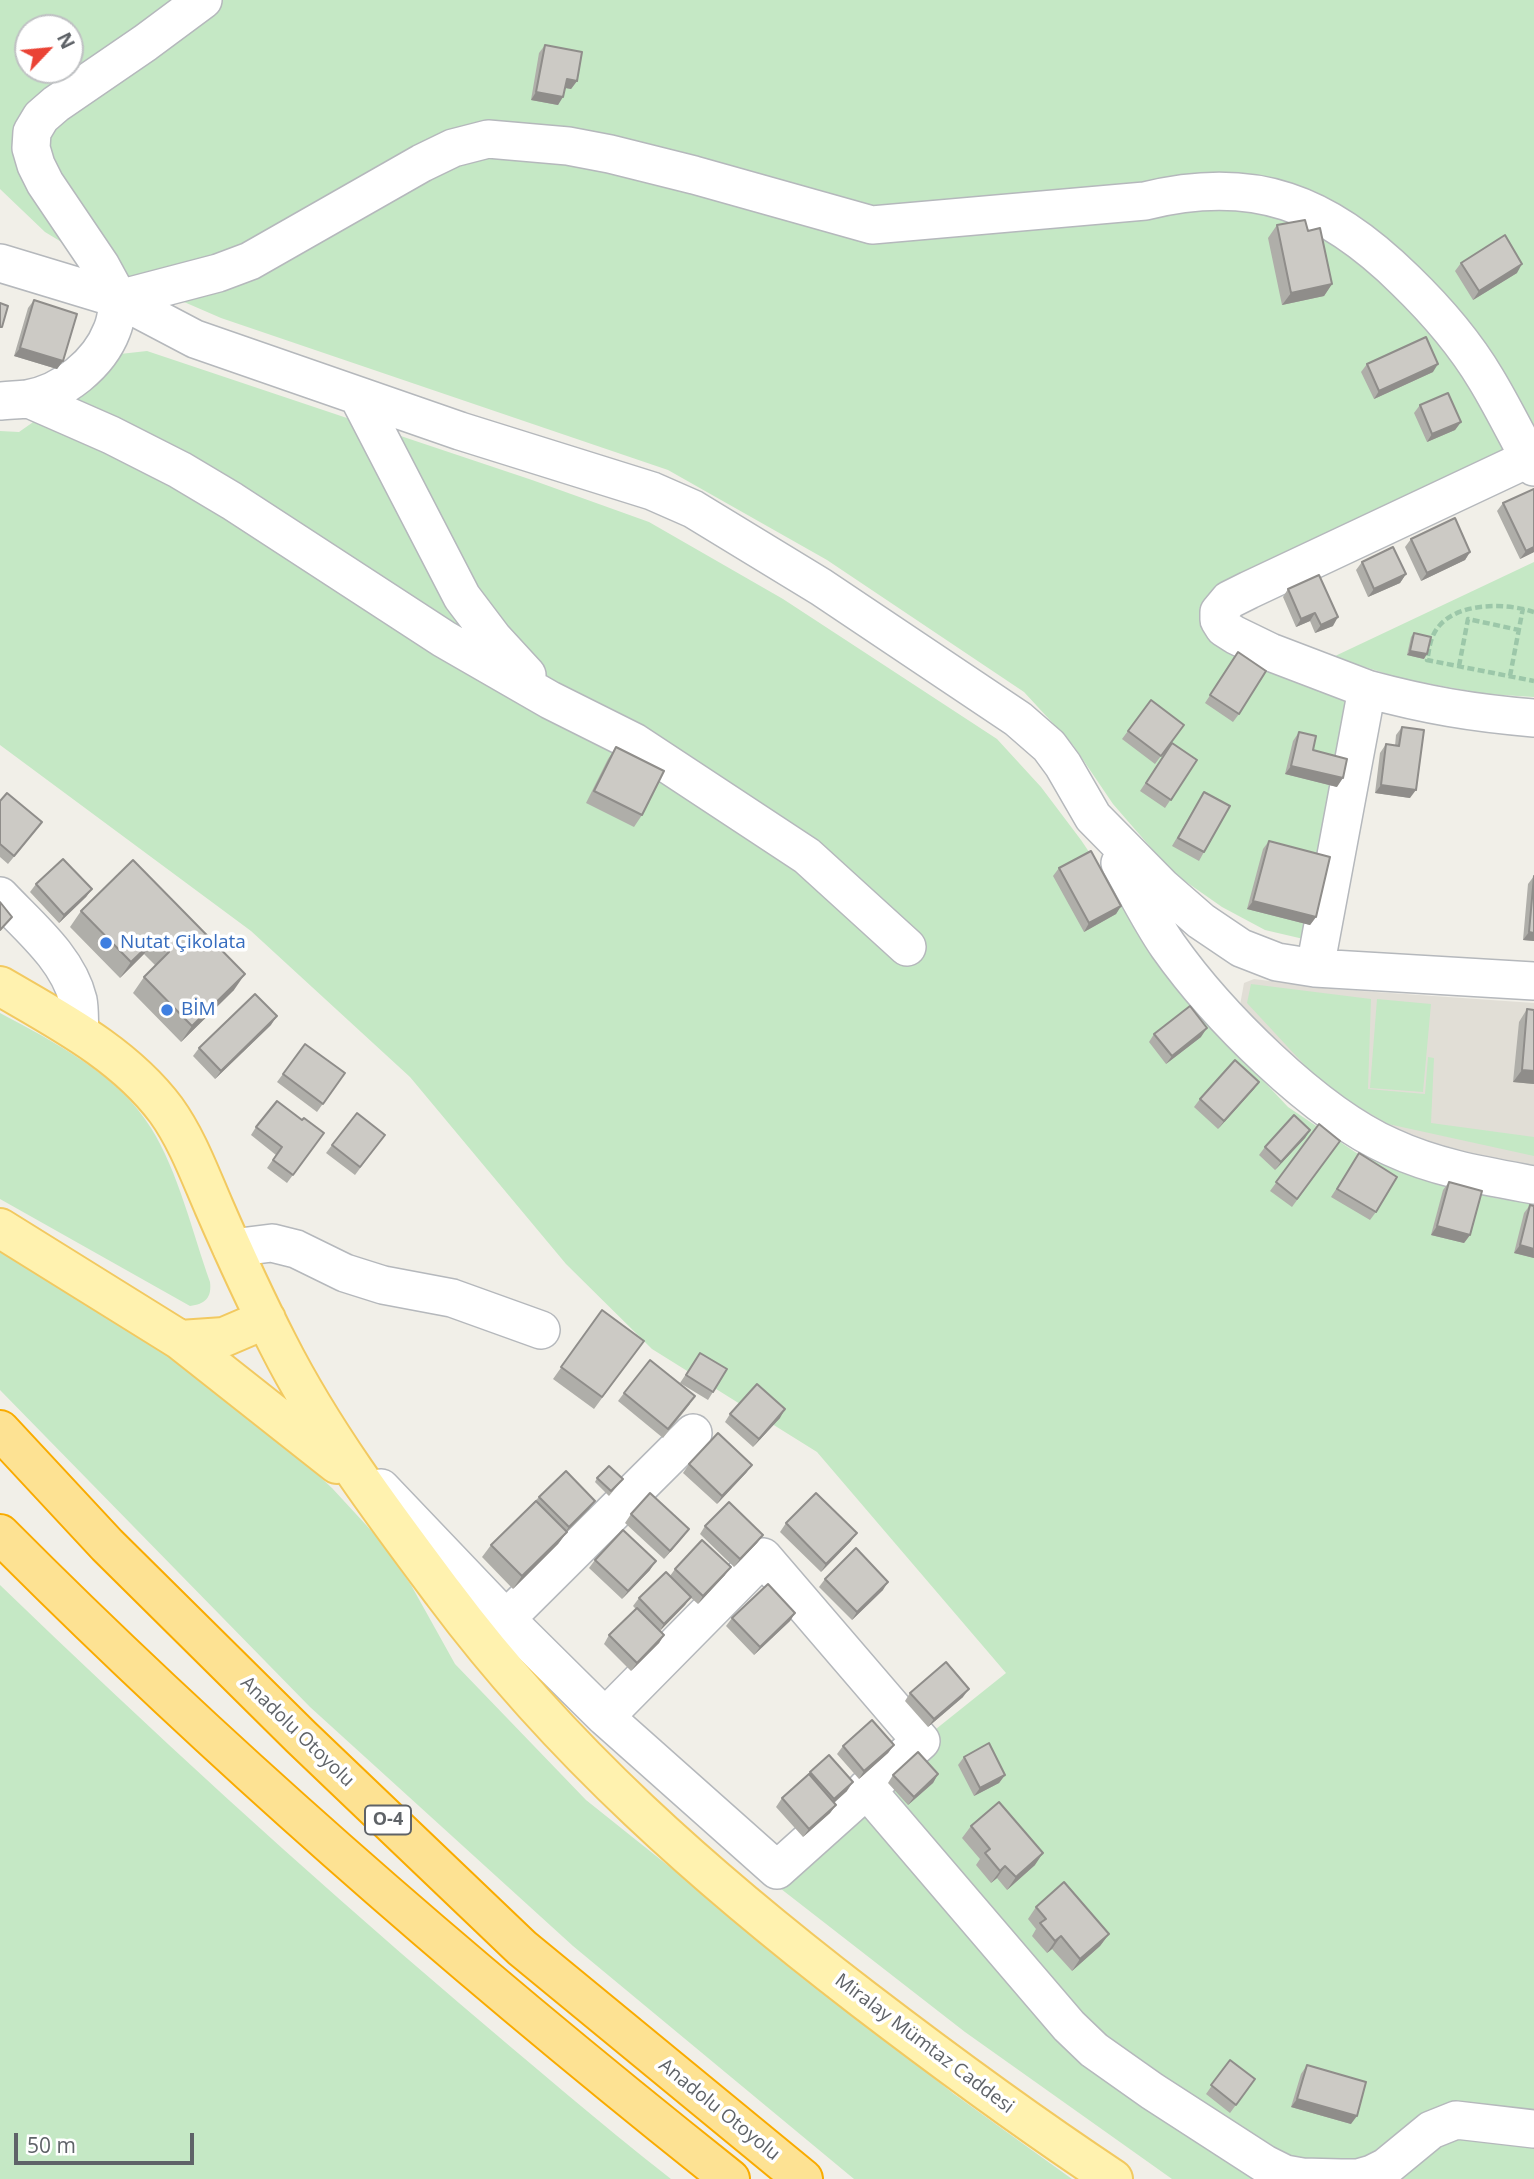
<!DOCTYPE html>
<html>
<head>
<meta charset="utf-8">
<style>
	body { margin:0 }
	#map { position:relative; width:1534px; height:2179px; overflow:hidden; background:#f1efe8; font-family:"Open Sans",sans-serif }
	canvas { display:block }
	.north { position:absolute; left:14px; top:14px; width:70px; height:70px; box-sizing:border-box; background:#fff; border:2px solid #bfc1c3; border-radius:50%; rotate:64deg; font-size:19px; font-weight:700; line-height:28px; text-align:center; color:#5f6368 }
	.north::after { content:''; display:block; margin:auto; width:24px; height:32px; background:#ea4335; clip-path:polygon(50% 0,100% 100%,50% 72%,0 100%) }
	.scale { position:absolute; left:14px; top:2133px; width:180px; height:32px; box-sizing:border-box; border:4px solid #5f6368; border-top:0; padding-left:9px; font-size:21px; line-height:24px; white-space:nowrap; color:#5f6368; -webkit-text-stroke:5px #fff; paint-order:stroke }
</style>
</head>
<body>
<div id="map">
<canvas width="1534" height="2179"></canvas>
<div class="north">N</div>
<div class="scale">50 m</div>
</div>
<script>
const ctx = document.querySelector('canvas').getContext('2d');
ctx.lineJoin = 'round';
function fill(path, color) {
  ctx.fillStyle = color;
  ctx.fill(path, 'evenodd');
}
function trace(path, color, width, dash) {
  ctx.strokeStyle = color;
  ctx.lineWidth = width;
  ctx.lineCap = dash ? 'butt' : 'round';
  ctx.setLineDash(dash || []);
  ctx.stroke(path);
}
function write(font, color, halo, rows, align = 'center') {
  ctx.font = font + ' "Open Sans",sans-serif';
  ctx.lineWidth = 7;
  ctx.setLineDash([]);
  ctx.textBaseline = 'middle';
  ctx.strokeStyle = halo;
  ctx.fillStyle = color;
  for (const [text, x, y, turn = 0] of rows) {
    ctx.save();
    ctx.translate(x, y);
    ctx.rotate((+turn || 0) * Math.PI / 180);
    ctx.textAlign = isNaN(turn) ? turn : align;
    if (halo) ctx.strokeText(text, 0, 0);
    ctx.fillText(text, 0, 0);
    ctx.restore();
  }
}
const education = new Path2D(`
	M1254,979l79,10 201,14v167l-123,-30 -91,-50 -80,-85 4,-22z`);
const green = new Path2D(`
	M0,0h1534v441l-317,149 -18,19 28,37 128,50 -43,245 -47,-11 -43,-23 -50,-35 -59,-68 -40,-59 -49,-53 -197,-132 -159,-90 -447,-152 -120,-52 -56,-34 -45,-43zM28,28h42v42h-42z
	M147,351l385,129 117,42 134,77 214,140 44,48 40,53 63,94 82,107 62,66 70,47 60,24 77,20 39,6v975h-362l-207,-147 -198,-154 154,-137 85,-68 -189,-221 -165,-103 -86,-85 -156,-187 -159,-146 -251,-186v-314l19,1 77,-54 24,-24z
	M1534,562v135l-48,-3 -83,-15 -70,-22z
	M1251,984l120,15 -3,90 57,5 3,-37 6,1 -3,65 103,14v19l-146,-32 -63,-37 -78,-84z
	M1377,999l54,5 -8,88 -53,-4z
	M0,1013c54,29 118,61 151,115 27,43 42,106 59,154 2,16 -5,22 -20,24l-190,-107z
	M0,1247l197,126 65,50 70,65 47,51 32,46 44,79 131,136 368,294 118,85h-218l-281,-233 -263,-239 -310,-317z
	M0,1585c149,144 301,283 459,418 70,59 139,119 212,176h-671z`);
const path = new Path2D(`
	M1534,612c-30,-10 -88,-11 -102,26 -3,7 -3,15 -5,22l107,21
	M1459,666l9,-47 51,11
	M1510,676l13,-68`);
const minor = new Path2D(`
	M0,263l119,36 76,40 265,92 192,60 41,18 128,78 197,132 31,27 14,19 30,52 69,70 39,34 40,27 36,14 38,6 219,13
	M119,299l99,-26 32,-12 172,-98 31,-15 35,-9 80,7 42,8 84,21 178,50 273,-24c109,-27 182,2 260,79 31,30 59,62 81,99 17,28 32,59 48,88
	M358,396l104,201 31,41 34,37
	M29,399l82,36 69,35 52,31 212,138 106,61 84,42 173,114 100,91
	M0,401c9,-1 18,-1 27,-2 36,-6 72,-35 85,-69 4,-9 5,-21 7,-31l-18,-33 -56,-83 -9,-18 -5,-17 1,-16 9,-15 15,-13 89,-61 58,-43
	M1367,689l-97,-37 -35,-17 -11,-7 -5,-8v-8l10,-12 20,-10 285,-134
	M1120,863c16,28 30,57 48,83 48,68 146,167 223,201 45,21 94,29 143,38
	M0,896c28,30 68,62 78,104 2,10 1,22 2,33
	M1315,968l52,-279c59,16 106,24 167,29
	M232,1248l40,-5 24,6 49,24 38,12 69,13 89,32
	M381,1488l125,131 99,98 172,153 144,-129 -158,-184 -158,160
	M506,1619l187,-186
	M866,1789l203,237 25,24 58,41 113,73 20,10 17,3 39,1h17l14,-4 14,-7 45,-37 25,-10 78,9`);
const major = new Path2D(`
	M0,986c60,35 124,68 166,124 21,29 34,65 48,97 20,46 41,92 64,137 45,89 106,170 166,250 117,157 264,286 419,405 81,62 164,123 250,180
	M0,1228l180,112 157,124
	M180,1340l44,-3 42,-18`);
const highway = new Path2D(`
	M0,1430l107,115 194,192 221,211 281,231
	M0,1534c229,230 476,443 730,645`);
const wall = new Path2D(`
	M545,45l32,36 -6,8 -6,-1 -7,17 -27,-5 8,-47z
	M1277,225l31,6 24,53 -8,12 -42,9 -14,-67z
	M1461,263l56,10 -44,27 -18,-29z
	M34,300l29,61 -6,8 -43,-13 14,-48z
	M1367,364l66,8 -59,27 -13,-27z
	M1420,405l41,17 -6,8 -28,12 -13,-29z
	M1534,490v62l-14,7 -23,-48 6,-8z
	M1411,539l59,13 -5,8 -44,21 -16,-34z
	M1362,562l44,12 -6,9 -32,14 -12,-27z
	M1288,589l45,37 -18,7 -5,-12 -14,6 -13,-30z
	M1414,633l10,26 -17,-4 4,-18z
	M1238,652l1,62 -6,8 -28,-19z
	M1151,700l33,25 -29,39 -33,-25z
	M1402,727l8,71 -35,-5 5,-40 6,-9 9,2 1,-11z
	M1299,732l14,18 24,37 -52,-13 8,-33z
	M1172,743l25,17 -32,48 -25,-17z
	M616,747l26,68 -8,12 -48,-24 22,-44z
	M1204,792v60l-5,9 -27,-15z
	M0,801l36,29 -28,34 -8,-7z
	M1269,841l47,76 -6,8 -63,-16 16,-60z
	M133,860l101,130 -53,52 -48,-49 11,-16 12,-11 -12,-12 -24,24 -50,-51 11,-16z
	M1059,868l62,38 -5,8 -32,18 -31,-56z
	M1534,876v65l-11,-1 5,-56z
	M36,884l56,5 -6,8 -27,26 -29,-31z
	M1527,1009l7,1v74l-21,-2 6,-60z
	M271,1025l-56,54 -22,-23 6,-8z
	M1154,1034l47,3 -35,27 -17,-22z
	M305,1044l40,29 -28,39 -40,-30z
	M1259,1082l-6,8 -35,39 -24,-22 6,-8z
	M302,1120l22,13 -37,50 -20,-15 9,-13 -25,-20 5,-8z
	M1319,1124l21,17 -48,66 -22,-16z
	M1310,1130l-5,8 -30,32 -16,-15 6,-8z
	M385,1135l-30,40 -29,-22 6,-8z
	M1359,1153l17,59 -6,8 -39,-23z
	M1449,1182l21,53 -6,8 -33,-8 12,-45z
	M1530,1205l4,1v52l-20,-5 10,-40z
	M602,1310l42,31 -50,68 -41,-30z
	M700,1353l13,39 -5,8 -28,-17z
	M624,1393l66,11 -27,34 -45,-37z
	M730,1414l50,4 -27,29 -28,-25z
	M689,1464l63,1 -6,8 -29,31 -34,-31z
	M597,1478l26,1 -14,17 -14,-14z
	M539,1497l50,12 -22,23 -9,12 -45,45 -31,-32 9,-12z
	M631,1514l52,23 -19,22 -39,-36z
	M786,1523l65,18 -30,31 -41,-40z
	M705,1526l58,9 -6,8 -23,24 -34,-33z
	M595,1560l55,10 -28,29 -33,-31z
	M675,1569l50,6 -27,29 -8,-7 -5,8 -25,25 4,5 -5,8 -28,28 -27,-27 5,-9 27,-26 -3,-3 6,-8 31,-22z
	M825,1579l58,11 -31,30 -33,-33z
	M795,1613l-5,8 -36,34 -28,-29 6,-8z
	M910,1693l53,4 -35,30 -23,-26z
	M894,1745l-6,8 -29,26 -22,-25 6,-8z
	M964,1757l41,18 -6,8 -25,13 -16,-31z
	M810,1772l37,19 -13,12 2,2 -6,8 -27,24 -27,-30 6,-9z
	M938,1774l-5,9 -25,22 -20,-22 5,-8z
	M971,1826l64,39 -28,25 -10,-12 -6,5 -15,-18 4,-6 -18,-21z
	M1036,1907l73,27 -9,12 -28,25 -20,-22 -5,4 -15,-17 4,-7 -8,-10z
	M1230,2060l25,19 -25,34 -24,-19z
	M1307,2065l44,59 -60,-17 10,-33z`);
const shadedWall = new Path2D(`
	M567,79l10,2 -6,8 -10,-2z
	M536,92l27,5 -5,8 -27,-5z
	M1522,264l-5,9 -44,27 6,-9z
	M1332,284l-8,12 -42,9 9,-12z
	M20,348l43,13 -6,8 -43,-13z
	M1438,364l-5,8 -59,27 5,-8z
	M1461,422l-6,8 -28,12 5,-8z
	M1534,547v5l-14,7 6,-8z
	M1470,552l-5,8 -44,21 6,-8z
	M1406,574l-6,9 -32,14 6,-8z
	M1315,613l-5,8 -14,6 5,-8z
	M1338,617l-5,9 -18,7 6,-8z
	M1410,651l17,3 -3,5 -17,-4z
	M1291,766l52,12 -6,9 -52,-13z
	M1381,785l35,5 -6,8 -35,-5z
	M92,889l-6,8 -27,26 5,-8z
	M1253,901l63,16 -6,8 -63,-16z
	M1121,906l-5,8 -32,18 5,-9z
	M1529,932l5,1v8l-11,-1z
	M156,938l-12,16 -24,24 11,-16z
	M245,974l-11,16 -53,52 11,-16z
	M277,1016l-6,9 -56,54 6,-8z
	M1207,1028l-6,9 -35,27 6,-8z
	M1522,1070l12,1v13l-21,-2z
	M1259,1082l-6,8 -35,39 6,-8z
	M1310,1130l-5,8 -30,32 6,-8z
	M1437,1226l33,9 -6,8 -33,-8z
	M1520,1245l14,4v9l-20,-5z
	M785,1409l-5,9 -27,29 6,-8z
	M752,1465l-6,8 -29,31 5,-8z
	M595,1501l-6,8 -26,26 6,-8z
	M689,1529l-6,8 -19,22 6,-8z
	M567,1532l-9,12 -45,45 9,-13z
	M857,1533l-6,8 -30,31 5,-8z
	M763,1535l-6,8 -23,24 6,-8z
	M656,1561l-6,9 -28,29 6,-8z
	M731,1567l-6,8 -27,29 5,-8z
	M888,1582l-5,8 -31,30 5,-8z
	M691,1597l-6,8 -26,27 5,-8z
	M795,1613l-5,8 -36,34 6,-8z
	M664,1635l-5,8 -28,28 6,-8z
	M969,1689l-6,8 -35,30 6,-8z
	M894,1745l-6,8 -29,26 5,-8z
	M938,1774l-5,9 -25,22 6,-8z
	M1005,1775l-6,8 -25,13 6,-8z
	M853,1782l-6,9 -18,16 5,-8z
	M836,1805l-6,8 -27,24 6,-8z
	M1043,1853l-8,12 -28,25 9,-13z
	M1005,1866l-8,12 -6,5 9,-12z
	M1109,1934l-9,12 -28,25 8,-12z
	M1061,1936l-9,13 -5,4 8,-12z
	M1297,2099l60,17 -6,8 -60,-17z`);
const building = new Path2D(`
	M545,45l37,7 -5,29 -10,-2 -4,18 -27,-5z
	M1305,220l3,11 12,-3 12,56 -41,9 -14,-68z
	M1505,235l17,29 -43,27 -18,-28z
	M34,300l43,14 -14,47 -43,-13z
	M0,303l8,3 -6,21h-2z
	M1426,337l12,27 -59,27 -12,-27z
	M1448,393l13,29 -29,12 -12,-29z
	M1534,489v58l-8,4 -23,-48z
	M1455,518l15,34 -43,21 -16,-34z
	M1393,547l13,27 -32,15 -12,-27z
	M1319,575l19,42 -17,8 -6,-12 -14,6 -13,-30z
	M1414,633l17,4 -4,17 -17,-3z
	M1238,652l28,19 -27,43 -29,-19z
	M1151,700l33,25 -23,31 -33,-25z
	M1402,727l22,3 -8,60 -35,-5 5,-41 13,2z
	M1299,732l17,4 -3,14 34,9 -4,19 -52,-12z
	M1172,743l25,17 -26,40 -25,-17z
	M616,747l48,24 -22,44 -48,-24z
	M1204,792l26,14 -26,46 -26,-14z
	M7,793l35,29 -28,34 -14,-12v-43z
	M1269,841l61,16 -14,60 -63,-16z
	M1091,851l30,55 -32,17 -30,-55z
	M63,859l29,30 -28,26 -28,-31z
	M133,860l112,114 -53,52 -48,-49 25,-25 -13,-14 -25,24 -50,-51z
	M1534,876v57l-5,-1z
	M0,902l12,15 -12,13z
	M255,994l22,22 -56,55 -22,-23z
	M1190,1006l17,22 -35,28 -18,-22z
	M1527,1009l7,1v61l-12,-1z
	M305,1044l40,29 -22,31 -40,-30z
	M1235,1060l24,22 -35,39 -24,-22z
	M277,1101l25,19 2,-2 20,15 -31,42 -20,-15 9,-13 -26,-20z
	M357,1113l28,22 -25,32 -28,-22z
	M1294,1115l16,15 -29,32 -16,-15z
	M1319,1124l21,17 -43,58 -21,-17z
	M1359,1153l38,24 -21,35 -39,-23z
	M1449,1182l33,9 -12,44 -33,-9z
	M1530,1205l4,1v43l-14,-4z
	M602,1310l42,31 -42,56 -41,-30z
	M700,1353l27,16 -14,23 -27,-17z
	M650,1360l45,36 -27,33 -44,-36z
	M757,1384l28,25 -26,30 -29,-25z
	M718,1433l34,32 -30,31 -33,-32z
	M609,1466l14,13 -12,12 -14,-13z
	M566,1471l29,30 -26,26 -30,-30z
	M650,1493l39,36 -19,22 -39,-37z
	M816,1493l41,40 -31,31 -40,-41z
	M536,1501l31,31 -45,44 -31,-31z
	M729,1502l34,33 -23,24 -35,-33z
	M623,1530l33,31 -28,30 -33,-31z
	M702,1540l29,27 -28,29 -28,-27z
	M856,1548l32,34 -31,30 -32,-33z
	M666,1572l25,25 -27,27 -25,-26z
	M768,1584l27,29 -35,34 -28,-29z
	M637,1608l27,27 -27,28 -28,-28z
	M946,1662l23,27 -35,30 -24,-26z
	M872,1720l22,25 -30,26 -21,-25z
	M989,1743l16,32 -25,13 -16,-31z
	M918,1752l20,22 -24,23 -21,-22z
	M829,1755l24,27 -19,17 -24,-27z
	M809,1774l27,31 -27,24 -27,-31z
	M999,1802l44,51 -27,24 -11,-11 -5,5 -15,-18 5,-4 -19,-23z
	M1064,1882l45,52 -29,25 -19,-23 -6,5 -15,-18 6,-4 -10,-12z
	M1230,2060l25,19 -19,26 -25,-20z
	M1307,2065l59,17 -9,34 -60,-17z`);
const markers = [
	[106,943,7,"#3f7fe0"],
	[167,1010,7,"#3f7fe0"]
];
const shields = [
	[388,1820,46]
];
const shieldNames = [
	["O-4",388,1820]
];
const shopNames = [
	["Nutat Çikolata",120,943],
	["BİM",181,1010]
];
const streetNames = [
	["Anadolu Otoyolu",297,1732,44],
	["Miralay Mümtaz Caddesi",924,2044,37],
	["Anadolu Otoyolu",719,2110,39]
];
fill(education, '#e1ded6');
fill(green, '#c5e8c5');
trace(minor, '#b5b8bc', 40);
trace(major, '#f2c960', 42);
trace(highway, '#f9ab00', 42);
trace(path, '#9cc7a9', 4.5, [7, 3.5]);
trace(minor, '#fff', 37);
trace(major, '#fff2af', 38);
trace(highway, '#fde293', 38);
fill(wall, '#afaea9');
fill(shadedWall, '#8f8d8a');
fill(building, '#cccac5');
trace(building, '#8f8d8a', 2);
for (const [x, y, r, color] of markers) {
  const dot = new Path2D();
  dot.arc(x, y, r, 0, 2 * Math.PI);
  ctx.fillStyle = color;
  ctx.fill(dot);
  trace(dot, '#fff', 2.5);
}
for (const [x, y, w] of shields) {
  const box = new Path2D();
  box.roundRect(x - w / 2, y - 14.5, w, 29, 5);
  ctx.fillStyle = '#fff';
  ctx.fill(box);
  trace(box, '#5f6368', 2);
}
write('bold 18px', '#5f6368', null, shieldNames);
write('19px', '#366cbe', '#fff', shopNames, 'left');
write('19px', '#5f6368', '#fff', streetNames);
</script>
</body>
</html>
